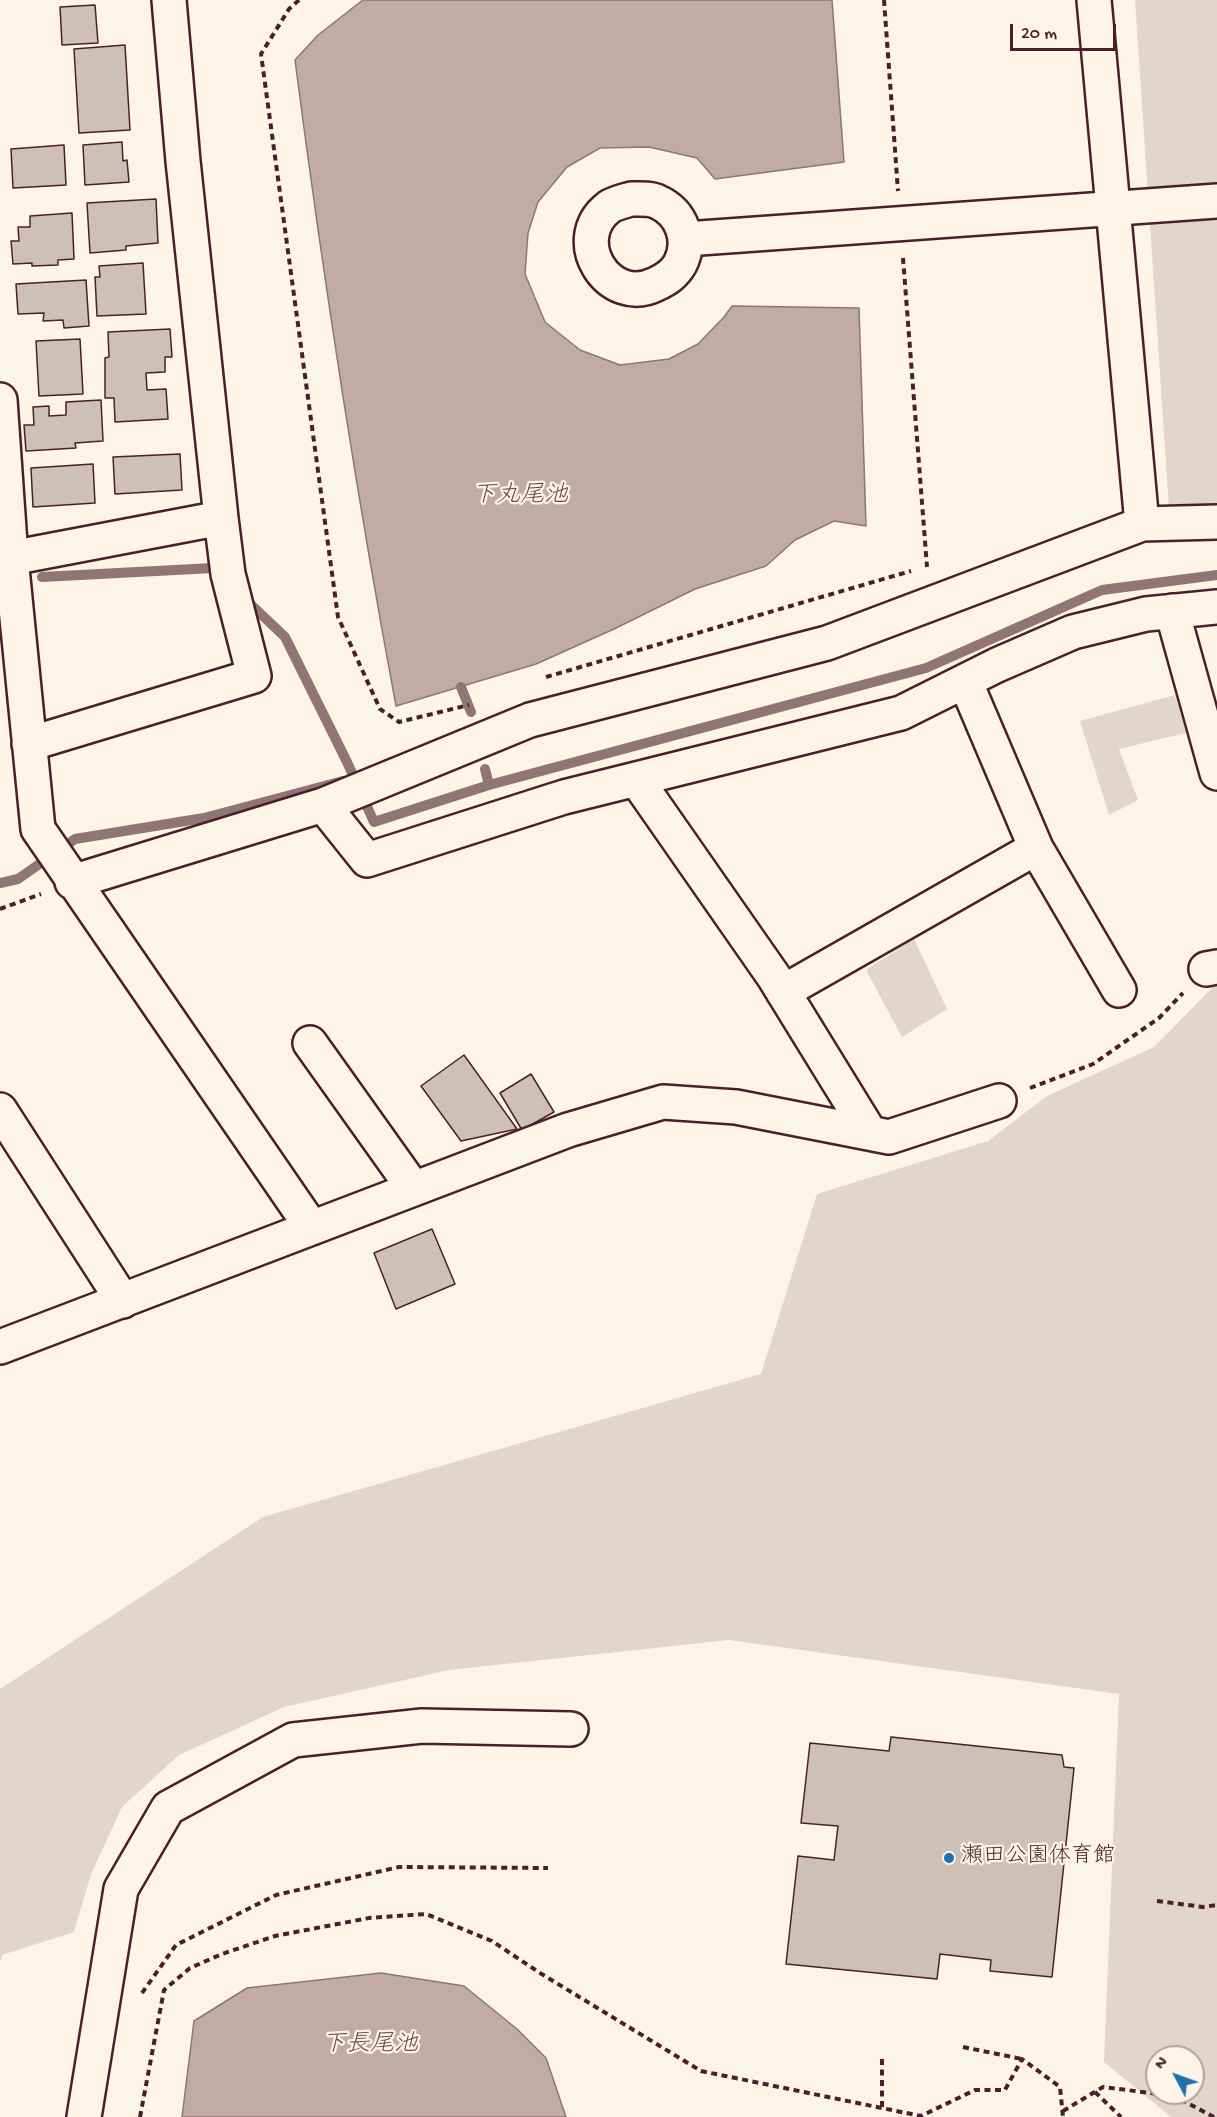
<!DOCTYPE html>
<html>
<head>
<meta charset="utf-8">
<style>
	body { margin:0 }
	#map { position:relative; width:1217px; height:2117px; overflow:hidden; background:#fcf5e5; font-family:"Gochi Hand",sans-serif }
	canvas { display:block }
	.north { position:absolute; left:1145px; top:2045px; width:60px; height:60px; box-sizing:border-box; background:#fcf5e5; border:2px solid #b59f9b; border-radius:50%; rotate:311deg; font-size:16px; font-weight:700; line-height:24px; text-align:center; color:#4a1f2b }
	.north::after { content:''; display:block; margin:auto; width:21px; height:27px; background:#1f6fb2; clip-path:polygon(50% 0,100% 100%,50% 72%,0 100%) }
	.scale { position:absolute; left:1010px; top:24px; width:106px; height:27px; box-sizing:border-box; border:3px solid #4a1f2b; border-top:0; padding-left:8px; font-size:18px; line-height:21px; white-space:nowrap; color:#4a1f2b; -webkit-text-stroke:4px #fcf5e5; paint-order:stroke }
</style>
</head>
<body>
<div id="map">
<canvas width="1217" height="2117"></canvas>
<div class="north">N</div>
<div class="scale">20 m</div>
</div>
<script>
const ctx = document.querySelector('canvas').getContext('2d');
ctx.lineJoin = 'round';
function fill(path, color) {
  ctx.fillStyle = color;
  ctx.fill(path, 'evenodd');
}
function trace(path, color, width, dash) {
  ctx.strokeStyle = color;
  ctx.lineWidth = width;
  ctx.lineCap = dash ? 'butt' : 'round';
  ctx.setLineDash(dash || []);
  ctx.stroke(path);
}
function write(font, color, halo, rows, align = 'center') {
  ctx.font = font + ' "Gochi Hand","Klee One",sans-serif';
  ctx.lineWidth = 4.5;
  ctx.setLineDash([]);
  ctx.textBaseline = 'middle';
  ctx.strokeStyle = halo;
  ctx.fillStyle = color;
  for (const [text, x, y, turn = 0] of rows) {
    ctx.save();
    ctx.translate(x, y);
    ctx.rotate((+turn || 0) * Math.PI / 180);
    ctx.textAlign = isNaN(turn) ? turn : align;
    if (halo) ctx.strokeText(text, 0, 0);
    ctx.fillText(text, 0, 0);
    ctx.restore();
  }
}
const green = new Path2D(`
	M1135,0h82v503l-48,6z
	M1175,695l11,38 -67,16 19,51 -29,15 -29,-94z
	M914,939l33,70 -45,28 -36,-67z
	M1217,983v1134h-46l-67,-55 15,-368 -390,-54 -280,30 -165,37 -105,48 -57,52 -31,67 -17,58 -72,23 -2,8v-274l263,-172 498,-143 56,-180 171,-53 59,-45 107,-49zM1157,2057h36v36h-36z`);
const water = new Path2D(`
	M363,0h469l12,162 -129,17 -18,-21 -48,-11 -49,1 -33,19 -29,35 -10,31 -3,41 20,48 35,28 40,15 49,-6 29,-15 26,-27 8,-11 127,2 7,218 -32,-5 -39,19 -29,26 -71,23 -81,40 -78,35 -140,42c-40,-214 -73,-430 -101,-646l23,-25z
	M381,1973l83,13 53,43 29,29 20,59h-384l12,-96 53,-33z`);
const stream = new Path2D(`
	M42,577l171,-9 7,7
	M244,598l41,39 62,125 27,60 115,-37 437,-117 176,-78 115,-15
	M461,687l10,25
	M485,769l4,16
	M0,883l18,-4 57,-40 129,-21 139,-37`);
const building = new Path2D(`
	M95,5l3,38 -36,2 -2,-38z
	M125,45l5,85 -51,3 -5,-84z
	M122,142l1,19 4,-1 2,22 -44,3 -2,-40z
	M64,145l2,40 -53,3 -2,-39z
	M156,199l2,44 -32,3v4l-36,3 -3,-50z
	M72,213l2,46 -16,1v5l-26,1v-3l-19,1 -2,-23h8l-1,-14h12v-11z
	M143,263l3,51 -49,2 -2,-39h5l-1,-11z
	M86,280l3,46 -25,2 -1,-8 -20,1 1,-8 -26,1 -2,-30z
	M170,329l2,28h-7v15l-19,1 1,17 19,-1 2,30 -53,3 -1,-24h-9v-40l4,-1 -1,-25z
	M80,339l3,55 -44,2 -3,-55z
	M101,400l2,41 -28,2 1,5 -50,3 -2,-26h10l-1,-18 16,-1v10l17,-1v-13z
	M180,454l2,36 -67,4 -2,-37z
	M93,464l2,39 -62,4 -2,-39z
	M464,1055l53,74 -56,12 -40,-55z
	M531,1074l23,38 -32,18 -22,-37z
	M432,1229l23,55 -59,25 -22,-56z
	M891,1737l171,18 2,12 10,1 -22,209 -62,-6 1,-11 -51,-6 -3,25 -151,-15 12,-108 36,4 4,-34 -37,-3 9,-80 79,8z`);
const path = new Path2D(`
	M299,0l-10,9 -28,45 77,563 42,92 19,13 70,-17
	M884,0l14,191
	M903,258l24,309
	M546,677l365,-106
	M0,909l41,-15
	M1030,1088l63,-24 66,-46 24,-25
	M1157,1901l46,6 14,-2
	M142,1993l34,-48 100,-50 123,-28 149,1
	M963,2047l59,12
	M1095,2092l26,25
	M882,2107v-49
	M1063,2111l40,-24 71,9 40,21
	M140,2117l24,-127 26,-22 32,-14 53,-18 94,-18 57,-4 66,27 48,32 161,98 220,45 54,-26h30l17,-31 38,28 3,30`);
const minor = new Path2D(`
	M1094,0l48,524
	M631,199c9,0 19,-1 27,3 24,11 34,39 22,62 -6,10 -13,15 -24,20 -47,24 -90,-44 -47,-77 6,-4 15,-6 22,-8z
	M686,239l531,-38
	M0,400l11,158 27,271 274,399
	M0,559l11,-1 210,-40 -38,-357 -14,-161
	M1172,611l45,162
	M29,744l225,-68 -26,-102 -7,-56
	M636,779l138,198 96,156
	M323,805l207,-85 297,-77 315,-119 75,-2
	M1036,848l83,142
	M72,882l251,-77 44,55 197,-63 337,-84 96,-48 76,-33 73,-18 71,-7
	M1206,969l11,-2
	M783,992l253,-144 -71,-167
	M310,1043l104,146
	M0,1110l123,191
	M0,1347l568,-217 95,-28 73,5 153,30 110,-36
	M84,2117l37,-228 47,-81 125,-68 129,-14 149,3`);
const markers = [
	[949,1858,6,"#1f6fb2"]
];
const poiNames = [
	["瀬田公園体育館",961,1858]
];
const waterNames = [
	["下丸尾池",520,497],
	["下長尾池",370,2046]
];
fill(green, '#e2d5ca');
fill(water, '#c0aca5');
trace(water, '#917474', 1.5);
trace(stream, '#917474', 10);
fill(building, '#cfc0b7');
trace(building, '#4a1f2b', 1.5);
trace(minor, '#4a1f2b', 38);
trace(path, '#4a1f2b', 4, [6, 4.5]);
trace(minor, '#fcf5e5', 33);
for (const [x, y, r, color] of markers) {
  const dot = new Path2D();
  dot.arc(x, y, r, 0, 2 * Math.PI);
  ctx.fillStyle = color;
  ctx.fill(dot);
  trace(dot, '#fcf5e5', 2);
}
write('22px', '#4a1f2b', '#fcf5e5', poiNames, 'left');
write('italic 24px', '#6d4950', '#fcf5e5', waterNames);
</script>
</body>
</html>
